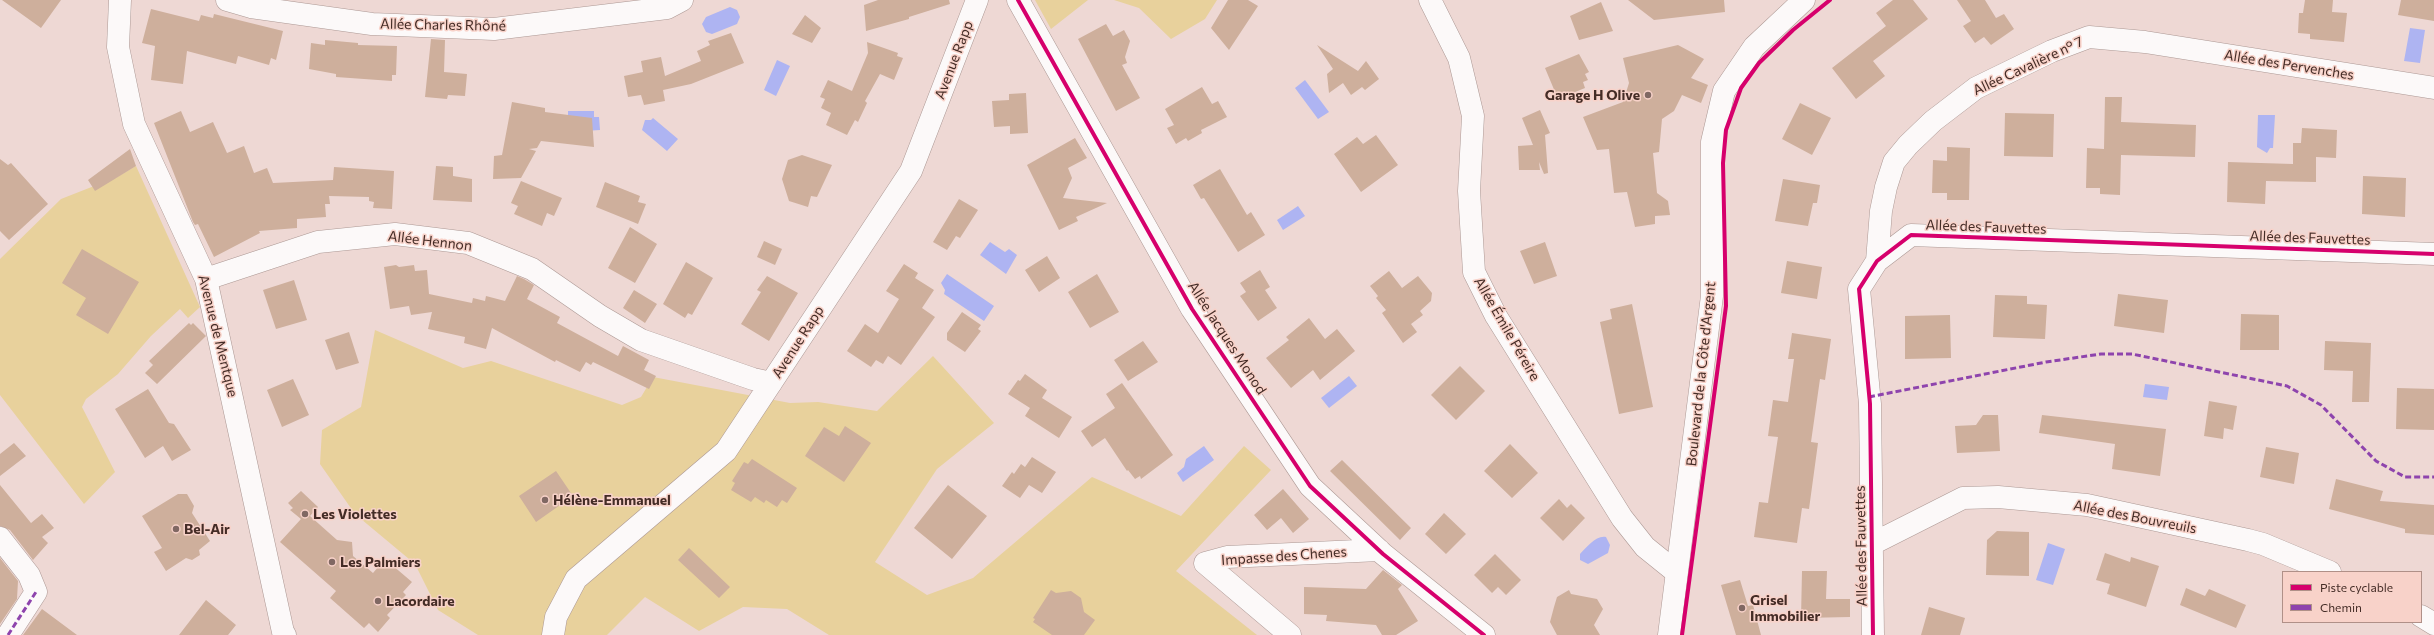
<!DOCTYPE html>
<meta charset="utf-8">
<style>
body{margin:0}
#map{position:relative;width:2434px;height:635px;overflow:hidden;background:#eed8d4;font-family:Commissioner,sans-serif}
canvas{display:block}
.legend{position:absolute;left:2282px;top:571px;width:140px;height:52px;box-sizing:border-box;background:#f8d2c9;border:1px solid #b09088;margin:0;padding:5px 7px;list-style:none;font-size:12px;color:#442c26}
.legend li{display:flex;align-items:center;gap:8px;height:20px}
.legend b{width:20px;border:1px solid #b09088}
</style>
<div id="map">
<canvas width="2434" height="635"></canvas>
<ul class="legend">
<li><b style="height:5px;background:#d6006c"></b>Piste cyclable</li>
<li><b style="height:5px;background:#8e44ad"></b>Chemin</li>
</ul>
</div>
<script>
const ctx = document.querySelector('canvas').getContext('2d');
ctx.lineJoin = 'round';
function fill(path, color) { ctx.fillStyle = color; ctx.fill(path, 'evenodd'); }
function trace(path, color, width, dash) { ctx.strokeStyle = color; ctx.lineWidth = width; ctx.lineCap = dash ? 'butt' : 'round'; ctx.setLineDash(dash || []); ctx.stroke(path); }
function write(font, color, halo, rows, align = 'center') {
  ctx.font = font + ' Commissioner,sans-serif'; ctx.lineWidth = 3; ctx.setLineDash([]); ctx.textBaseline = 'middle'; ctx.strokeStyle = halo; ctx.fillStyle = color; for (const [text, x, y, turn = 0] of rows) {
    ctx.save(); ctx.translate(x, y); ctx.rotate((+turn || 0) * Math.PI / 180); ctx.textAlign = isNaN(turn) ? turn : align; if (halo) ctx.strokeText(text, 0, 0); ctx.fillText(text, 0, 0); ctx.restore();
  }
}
const green = new Path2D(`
 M1035 0H1088L1051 29Z
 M1114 0H1217L1205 19 1171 39 1139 8Z
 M136 166 200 307 188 318 180 309 151 336 118 374 86 399 82 407 115 472 84 504 0 395V259L61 199 117 177Z
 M375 330 463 368 491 361 622 405 641 397 653 377 790 403 818 402 877 411 933 356 994 423 937 469 875 562 927 595 973 578 1092 477 1181 516 1244 446 1271 470 1176 571 1257 635H829L787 609 743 607 699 631 645 597 607 635H478L438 610 415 564 355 514 320 464 322 430 361 407Z`);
const water = new Path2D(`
 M730 7 737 10 740 17 737 24 712 34 706 32 702 24 706 17Z
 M2410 28 2425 30 2420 63 2404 61Z
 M777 60 790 66 776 96 764 90Z
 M1305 80 1329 112 1318 119 1295 88Z
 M568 111H594V117H599L600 130 568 132Z
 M2258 115H2275L2273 148H2270L2267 153 2257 147Z
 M653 118 678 139 667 151 642 130 645 120H651Z
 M1298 206 1305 216 1283 230 1277 220Z
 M990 242 1005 252 1009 249 1017 255 1006 274 980 255Z
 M947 274 994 306 984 321 944 294 945 290 941 283Z
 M1349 376 1357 386 1329 408 1321 398Z
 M2145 384 2169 387 2167 400 2143 397Z
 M1204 446 1214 460 1183 482 1177 473 1184 467 1186 459Z
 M1606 537 1610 545 1608 553 1588 564 1580 560V554C1587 547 1596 535 1606 537Z
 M2048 543 2065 549 2053 585 2036 580Z`);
const building = new Path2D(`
 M2 0H61L41 28Z
 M878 0H949L950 4 909 17V19L866 31 864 5Z
 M1228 0H1248L1258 6 1229 50 1211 28Z
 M1628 0H1724L1725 12 1654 20Z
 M1893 0H1913L1928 19 1873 61 1885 76 1856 99 1832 68 1886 26 1876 13Z
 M1957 0H1985L1996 18 2004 14 2014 29 1991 45 1984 37 1975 43 1963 26 1971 21Z
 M2305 0H2333L2332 12 2347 13 2344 42 2310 39V34L2298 33 2299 13H2303Z
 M2401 0H2434V21L2398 15Z
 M1601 2 1613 31 1579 40 1570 16Z
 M151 9 199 21 201 15 213 18 214 14 283 31 276 60 271 58 269 65 238 56 236 64 187 51 183 84 151 80 155 46 142 43Z
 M805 15 821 28 812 43 792 34Z
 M1106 24 1113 36 1124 30 1130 41 1125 57 1127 63 1122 65 1140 98 1116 111 1078 39Z
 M731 33 744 63 691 84 663 90 665 101 644 105 641 95 628 97 624 76 643 72 641 61 661 57 665 76 701 61 697 51 710 45 708 41Z
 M431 39 445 40 444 72 467 74 465 96 448 95 447 99 425 97Z
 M325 40 358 43V45L397 46 396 75H392V81L336 77V74L309 69 311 43 325 45Z
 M867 42 898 53 897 56 903 58 894 80 880 74 865 101 867 103 858 122 855 120 847 135 826 125 831 113 821 108 825 99 820 97 828 80 852 91 868 53Z
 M1317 45 1358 71 1366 61 1379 79 1365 90 1362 87 1351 95 1343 83 1329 93 1327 74 1333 69Z
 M1678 45 1704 59 1691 78 1708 85 1701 103 1682 95 1674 111 1662 119 1659 152 1653 153 1657 193 1668 201 1670 215 1655 216V224L1635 227 1627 192 1614 193 1609 149 1597 150 1583 117 1623 102 1629 83 1623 58Z
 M1579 54 1589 72 1585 74 1588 80 1583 82 1585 88 1558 99 1545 68Z
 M1202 87 1212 104 1218 101 1227 117 1201 130 1202 133 1188 141 1186 138 1176 144 1167 128 1174 125 1165 109Z
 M1026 93 1028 133 1010 134V126L994 127 992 101 1009 100V94Z
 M2105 97H2122L2121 122 2196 125 2195 157 2121 155 2120 195 2100 194V188H2086L2087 148 2104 149Z
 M512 102 545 108V112L592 118 594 147 541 141 537 148 529 149 536 151 521 178 493 179 494 156 502 155Z
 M1800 103 1831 118 1812 155 1782 139Z
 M1540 110 1550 133 1545 135 1548 173 1544 174 1539 162 1540 170H1519L1518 146 1533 145 1522 118Z
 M181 111 190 132 213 122 227 153 244 146 254 173 267 168 273 183 333 180 334 167 394 171 392 209 373 208 374 202 369 201V197L329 196 330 204H325L326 217 297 219V228L259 231 260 233 214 257 198 224 195 225 193 222 154 123Z
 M2005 113 2054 114 2053 157 2004 156Z
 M2302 128 2337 130 2336 158 2316 157V182L2266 181 2265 204 2227 202 2228 162 2293 164V143H2301Z
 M1376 135 1398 165 1361 192 1334 154 1357 137 1363 144Z
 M1075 138 1087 158 1068 168 1072 178 1063 198 1107 203 1076 217 1078 221 1059 230 1027 165Z
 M1947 147 1970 148 1969 200H1947V193H1932L1933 160 1947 161Z
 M130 149 136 166 95 191 88 180Z
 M802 155 832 165 817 197 811 196 808 207 789 201 782 179 788 160Z
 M0 159 8 165 11 163 48 204 9 240 0 231Z
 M436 166 453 167V176L472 179V202L433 200Z
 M1220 169 1247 215 1251 212 1265 235 1238 252 1204 198 1201 199 1193 185Z
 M2363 176 2406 178 2405 217 2362 214Z
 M1783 179 1820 185 1817 203H1813L1808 226 1775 221Z
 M521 181 562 198 554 216 547 213 542 226 514 214 518 206 511 203Z
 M605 182 640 196 638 202 646 204 638 224 596 207Z
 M959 199 978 210 960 238 956 236 947 250 933 242Z
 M630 227 657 244 635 283 608 268Z
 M764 241 782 249 775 265 757 257Z
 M1545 242 1557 276 1534 284 1520 251Z
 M82 249 139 282 108 334 76 315 86 298 62 283Z
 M1047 256 1060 278 1039 292 1025 270Z
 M1787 261 1822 267 1817 299 1781 293Z
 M686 262 713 278 692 315 688 313 685 318 663 304Z
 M904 264 918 273 915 278 934 290 922 308 935 317 901 365 888 356 883 364 876 360 871 367 847 351 865 324 878 333 899 299 886 291Z
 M396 265 399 267 414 265 415 271 427 270 429 294 472 303 473 298 485 301 486 296 505 301 517 276 524 279 534 285 527 299 560 317 557 323 618 356 623 346 649 360 644 370 656 376 649 389 593 362 591 365 586 362 580 372 556 360 555 362 492 328 486 349 464 343 465 337 428 329 432 312 411 315 409 306 390 309 384 267Z
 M1260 270 1270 287 1265 290 1277 308 1258 321 1240 296 1246 292 1240 283Z
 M1389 271 1402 288 1418 276 1432 293 1431 301 1420 311 1423 315 1411 324 1417 332 1403 343 1382 313 1386 310 1376 298 1378 296 1370 286Z
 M1097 274 1119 312 1090 328 1068 292Z
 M767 276 798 293 769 341 741 324 761 292 757 290Z
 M294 280 307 320 276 329 263 290Z
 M634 290 657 304 645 323 623 308Z
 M2118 294 2168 300 2164 333 2114 326Z
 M1995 295 2027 296V304L2047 305 2045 339 1993 337Z
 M1632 304 1653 407 1619 414 1600 322 1612 319 1610 309Z
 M962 312 981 325 978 329 981 331 965 352 947 340V333Z
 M2241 314 2279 315V350H2240Z
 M1950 315 1951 358 1905 359V316Z
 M1309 318 1325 339 1337 329 1355 351 1320 380 1313 370 1291 388 1266 358 1289 340 1286 337Z
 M189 323 191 325 193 323 206 336 157 384 145 373 153 365 149 361Z
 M349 332 359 363 336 370 325 340Z
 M1792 333 1831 339 1825 380 1820 379 1811 442 1818 443 1809 509 1802 508 1797 543 1754 537 1759 502 1768 503 1778 437 1768 436 1773 400 1788 402 1794 359H1788Z
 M1143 341 1158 362 1128 381 1114 360Z
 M2325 341 2371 343 2369 402H2352L2353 371 2324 370Z
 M1460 366 1485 391 1456 420 1431 395Z
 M1025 374 1047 390 1042 398 1072 417 1059 438 1025 416 1030 408 1008 394 1018 380 1020 381Z
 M293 379 309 415 282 427 267 390Z
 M1122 383 1173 455 1141 479 1140 476 1135 479 1128 470 1127 471 1105 438 1092 447 1081 431 1115 408 1106 394Z
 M2397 388 2434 389V430L2396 429Z
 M148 389 169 423 174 424 191 450 172 461 163 446 145 458 115 409Z
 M2209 401 2237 406 2233 430 2224 428 2223 439 2204 436Z
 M1983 415H1998L2000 451 1957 453 1955 426 1976 425Z
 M2042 415 2166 429 2160 476 2112 469 2115 444 2039 433Z
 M845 426 871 443 844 482 805 456 824 427 839 436Z
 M14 443 26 456 0 476V454Z
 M1510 444 1538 473 1512 498 1484 471Z
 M2266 447 2299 453 2294 484 2260 477Z
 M1032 457 1056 472 1042 493 1029 485 1020 498 1002 486 1012 472 1014 474 1021 464 1025 467Z
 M752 459 797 488 787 503 782 500 777 507 766 500 764 503 755 497 751 502 731 490 735 483 732 481 744 462 748 464Z
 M1342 460 1411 528 1400 540 1330 471Z
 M556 471 573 496 536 522 519 496Z
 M2336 479 2383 491 2380 501 2434 505V535L2405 533V529L2329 509Z
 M0 485 31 523 42 514 54 528 42 537 48 543 33 560 10 530 0 526Z
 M948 485 987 516 952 559 914 528Z
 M1283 489 1309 519 1293 533 1281 518 1267 530 1254 515Z
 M301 491 318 507 310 516 337 540 352 542 353 556 373 573 385 559 412 582 403 592 406 595 387 615 390 618 378 632 369 623 364 628 330 598 336 591 280 542 301 519 290 510 293 508 288 503Z
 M178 494H187L194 506 192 513 210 541 199 550 200 555 192 560 186 558 166 571 154 552 162 548 142 516Z
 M1559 499 1567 508 1571 504 1585 518 1563 541 1540 518Z
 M1444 513 1466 534 1446 554 1425 534Z
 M1997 531 2029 532V576L1986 575 1987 540Z
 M689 548 730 587 719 598 678 560Z
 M2105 553 2130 562 2131 557 2159 566 2146 607 2107 594 2110 584 2096 580Z
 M1495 554 1521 580 1506 595 1498 587 1492 593 1474 575Z
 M0 558 18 581 17 599 0 624Z
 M1383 570 1402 585 1398 589 1418 621 1396 635H1382L1376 625 1326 621 1327 615 1304 614V587L1366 589Z
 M1802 571H1827L1826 599H1850V617L1801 618Z
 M1740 580 1748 606 1753 605 1761 635H1736L1721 585Z
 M2186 588 2205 596 2209 589 2246 605 2236 628 2180 605Z
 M1051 590 1056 593 1071 591 1081 598 1084 612 1095 620 1084 635H1052L1033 622 1035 619 1033 618Z
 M1569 590 1571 594 1597 599 1603 609 1594 625 1600 635H1557L1550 622 1554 607 1557 597Z
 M206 600 236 625 228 635H179Z
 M1929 607 1965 618 1960 635H1921Z
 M42 609 77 635H23Z`);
const minor = new Path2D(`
 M120 0 118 47 134 124 206 279 283 632 285 635
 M227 0 251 7 372 24 494 29 667 8 682 0
 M1018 0 1192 309 1310 486 1383 554 1484 635
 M1430 0 1459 58 1473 116 1469 191 1474 272 1496 316 1622 518 1645 547 1676 572
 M1877 261 1881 211 1886 187 1894 162 1908 145 1933 121 1976 88 2052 51 2089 37 2145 42 2434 88
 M206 279 318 242 395 234 468 243 532 269 600 316 641 340 753 379 771 383
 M0 538 29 575 36 592 8 635
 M1872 544 1963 498 1998 497 2087 505 2248 540 2263 544 2330 572
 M2421 616 2434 624
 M553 635 556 617 576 579 726 451 771 383 911 171 977 0
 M1290 635 1205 563 1227 557 1379 550
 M1873 635 1870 404 1859 289 1877 261 1911 235 2434 254`);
const major = new Path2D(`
 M1669 635 1712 296V142L1724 91 1754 47 1804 0`);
const quiet = new Path2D(`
 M1869 397 2046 362 2101 354H2132L2287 386 2321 405 2376 461 2405 477H2434
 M8 635 36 592`);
const cycleway = new Path2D(`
 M1018 0 1192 309 1310 486 1383 554 1484 635
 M1682 635 1726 306 1723 163 1726 130 1741 88 1759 63 1793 30 1830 0
 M1873 635 1870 404 1859 289 1877 261 1911 235 2434 254`);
const markers = [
 [1648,95,4,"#806863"],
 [545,500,4,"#806863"],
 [305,514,4,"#806863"],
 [176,529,4,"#806863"],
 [332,562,4,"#806863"],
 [378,601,4,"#806863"],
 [1742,608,4,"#806863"]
];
const streetNames = [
 ["Allée Charles Rhôné",443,25,1],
 ["Avenue Rapp",954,60,-69],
 ["Allée des Pervenches",2289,65,9],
 ["Allée Cavalière n° 7",2028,66,-25],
 ["Allée des Fauvettes",1986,227,2],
 ["Allée des Fauvettes",2310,238,2],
 ["Allée Hennon",430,241,7],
 ["Allée Émile Péreire",1507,329,60],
 ["Avenue de Mentque",218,336,76],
 ["Allée Jacques Monod",1227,338,57],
 ["Avenue Rapp",798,342,-57],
 ["Boulevard de la Côte d'Argent",1701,374,-84],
 ["Allée des Bouvreuils",2135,517,11],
 ["Allée des Fauvettes",1861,546,-91],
 ["Impasse des Chenes",1284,556,-4]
];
const poiNames = [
 ["Garage H Olive",1640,95,"right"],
 ["Hélène-Emmanuel",553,500],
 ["Les Violettes",313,514],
 ["Bel-Air",184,529],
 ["Les Palmiers",340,562],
 ["Grisel",1750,600],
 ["Immobilier",1750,616],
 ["Lacordaire",386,601]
];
fill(green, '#e8d19c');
fill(water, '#aeb4f2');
fill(building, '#ceaf9c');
trace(minor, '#ac9894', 23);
trace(major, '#ac9894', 23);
trace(minor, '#fcf9f9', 22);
trace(major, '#fcf9f9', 22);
trace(quiet, '#8e44ad', 3, [6, 3]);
trace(cycleway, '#d6006c', 4);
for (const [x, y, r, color] of markers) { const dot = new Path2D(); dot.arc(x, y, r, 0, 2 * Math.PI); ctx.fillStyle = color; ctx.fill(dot); trace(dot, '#f8d2c9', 1.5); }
write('14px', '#442c26', '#f8d2c9', streetNames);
write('bold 14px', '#442c26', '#f8d2c9', poiNames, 'left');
</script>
